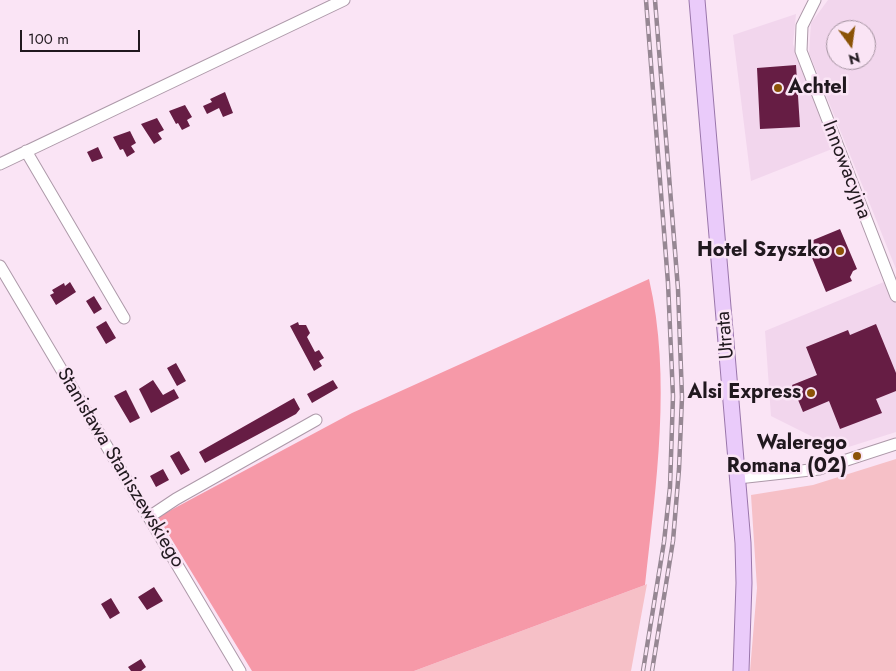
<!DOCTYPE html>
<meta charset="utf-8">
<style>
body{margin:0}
#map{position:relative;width:896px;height:671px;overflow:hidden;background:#fae4f5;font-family:Jost,sans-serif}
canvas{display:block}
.north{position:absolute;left:826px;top:20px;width:50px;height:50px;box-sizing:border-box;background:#fae4f5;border:1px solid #a3929f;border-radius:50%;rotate:166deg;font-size:14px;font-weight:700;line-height:20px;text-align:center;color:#20181e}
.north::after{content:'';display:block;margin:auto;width:18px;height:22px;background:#8b5307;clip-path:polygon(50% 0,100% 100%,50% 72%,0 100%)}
.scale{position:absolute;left:20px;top:30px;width:120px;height:22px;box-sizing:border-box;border:2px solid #20181e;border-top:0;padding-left:6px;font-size:15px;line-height:18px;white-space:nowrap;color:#20181e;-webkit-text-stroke:4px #fae4f5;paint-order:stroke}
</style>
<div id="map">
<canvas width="896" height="671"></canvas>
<div class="north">N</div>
<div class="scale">100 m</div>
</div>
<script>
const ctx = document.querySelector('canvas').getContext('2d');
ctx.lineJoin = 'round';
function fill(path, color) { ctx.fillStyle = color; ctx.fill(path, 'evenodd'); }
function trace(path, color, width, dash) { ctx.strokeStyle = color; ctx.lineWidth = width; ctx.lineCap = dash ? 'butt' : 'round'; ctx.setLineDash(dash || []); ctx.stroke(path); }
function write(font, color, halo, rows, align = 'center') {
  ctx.font = font + ' Jost,sans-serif'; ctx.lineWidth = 5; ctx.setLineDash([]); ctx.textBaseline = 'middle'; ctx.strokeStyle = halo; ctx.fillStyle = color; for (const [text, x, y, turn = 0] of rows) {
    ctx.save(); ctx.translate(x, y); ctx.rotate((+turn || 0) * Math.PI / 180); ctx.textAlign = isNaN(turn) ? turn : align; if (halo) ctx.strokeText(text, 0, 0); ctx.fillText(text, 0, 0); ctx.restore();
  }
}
const built = new Path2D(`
 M828 0H896V269L809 53 811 23ZM836 30H866V60H836Z
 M796 14 793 44 832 149 751 181 733 35Z
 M896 277V432L839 450 771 416 765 331Z`);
const green = new Path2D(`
 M896 459V671H750L757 588 751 495 813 485Z
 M647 584 631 671H414L645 585Z`);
const forest = new Path2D(`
 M649 279C672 378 656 485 645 585L414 671H252L158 517 352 413Z`);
const building = new Path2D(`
 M796 65 800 127 760 129 757 68Z
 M225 92 233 113 223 117 219 108 207 114 203 106 212 102 210 99Z
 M185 105 192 117 187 120 190 126 182 130 178 123 176 124 169 111Z
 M157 118 164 130 158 133 162 139 154 144 141 124Z
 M130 131 136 143 131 146 135 152 127 157 123 149 120 150 113 137Z
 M98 147 103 158 92 162 87 152Z
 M840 229 857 269 853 271 850 277 852 281 826 292 806 243Z
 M70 282 76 292 56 305 50 295 54 293 52 290 64 283 65 286Z
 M94 296 102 309 94 314 86 301Z
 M106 321 116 338 106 344 96 327Z
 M298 322 299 325H306L310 333 307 337 315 352 319 350 324 358 319 361 322 366 314 371 290 326Z
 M876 324 896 373V391L876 399 882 413 840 429 829 401 803 412 792 385 817 375 806 347 848 330 850 335Z
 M176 363 186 381 177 386 167 368Z
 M153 380 163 395 174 389 179 398 151 413 139 389Z
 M333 380 338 388 312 403 307 394Z
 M126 390 140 418 130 423 114 396Z
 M294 398 300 409 296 414 205 463 199 452Z
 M179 451 190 470 181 475 170 456Z
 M163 469 169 480 156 487 150 476Z
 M154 587 163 601 147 610 138 597Z
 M111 598 120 613 110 619 101 604Z
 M141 659 146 667 141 671H131L128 667Z`);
const minor = new Path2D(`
 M815 0 802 26 801 51 896 296
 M26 151 124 318
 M0 164 344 0
 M0 266 240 671
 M738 478 819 469 896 444
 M149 517 176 499 316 420`);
const major = new Path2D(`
 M697 0 743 543 744 583 741 671`);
const rail = new Path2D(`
 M643 671 664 542 670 487 673 396 668 283 646 0
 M652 671 673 541 679 469 682 397 678 289 655 0`);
const markers = [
 [778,88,5,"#8b5307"],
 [840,251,5,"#8b5307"],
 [811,393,5,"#8b5307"],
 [857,456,5,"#8b5307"]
];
const poiNames = [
 ["Achtel",788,88,"left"],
 ["Hotel Szyszko",830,251],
 ["Alsi Express",801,393],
 ["Walerego",847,444],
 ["Romana (02)",847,467]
];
const streetNames = [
 ["Innowacyjna",846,170,69],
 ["Utrata",726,335,-95],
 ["Stanisława Staniszewskiego",120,468,59]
];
fill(built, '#f2d6ed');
fill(green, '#f6c0c7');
fill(forest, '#f699a8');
fill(building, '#661d44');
trace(minor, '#ad99a9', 13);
trace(major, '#9a76ab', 17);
trace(minor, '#fff', 11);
trace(major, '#eacbfa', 15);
trace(rail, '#968793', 4.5);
trace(rail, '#fae4f5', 2.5, [8]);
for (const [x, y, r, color] of markers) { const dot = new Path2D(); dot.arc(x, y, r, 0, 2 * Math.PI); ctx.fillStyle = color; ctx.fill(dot); trace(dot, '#fae4f5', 2); }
write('bold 20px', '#20181e', '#fae4f5', poiNames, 'right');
write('20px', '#20181e', '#fae4f5', streetNames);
</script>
